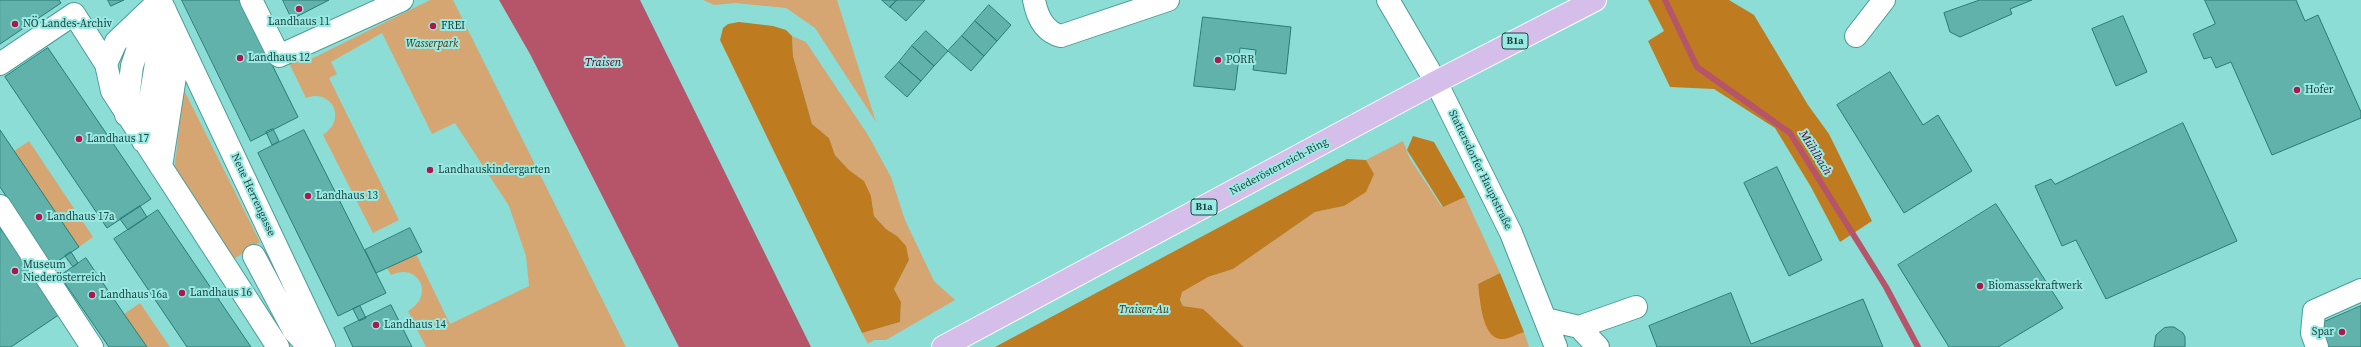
<!DOCTYPE html>
<meta charset="utf-8">
<style>
body{margin:0}
canvas{display:block;background:#8bddd6}
</style>
<canvas width="2361" height="347"></canvas>
<script>
const ctx = document.querySelector('canvas').getContext('2d');
ctx.lineJoin = 'round';
function fill(path, color) { ctx.fillStyle = color; ctx.fill(path, 'evenodd'); }
function trace(path, color, width, dash) { ctx.strokeStyle = color; ctx.lineWidth = width; ctx.lineCap = dash ? 'butt' : 'round'; ctx.setLineDash(dash || []); ctx.stroke(path); }
function write(font, color, halo, rows, align = 'center') {
  ctx.font = font + ' "Source Serif 4",serif'; ctx.lineWidth = 4; ctx.setLineDash([]); ctx.textBaseline = 'middle'; ctx.strokeStyle = halo; ctx.fillStyle = color; for (const [text, x, y, turn = 0] of rows) {
    ctx.save(); ctx.translate(x, y); ctx.rotate((+turn || 0) * Math.PI / 180); ctx.textAlign = isNaN(turn) ? turn : align; if (halo) ctx.strokeText(text, 0, 0); ctx.fillText(text, 0, 0); ctx.restore();
  }
}
const green = new Path2D(`
 M430 0H453L626 347H426L408 311C436 295 418 262 391 275L387 268 416 254 450 324 529 286 526 256 509 206 455 123 432 134 382 33 331 62 337 74 329 78 399 220 373 233 323 135C348 119 331 88 306 98L288 61 309 60Z
 M703 0H837L876 122 815 28 786 8 735 3 714 5Z
 M792 36 806 42 868 135 891 177 905 220 934 281 955 300 886 340H874L868 344 862 333 900 322 901 302 894 289 909 260 897 236 886 229 874 216 871 196 864 182 849 170 835 155 829 138 812 124 793 56Z
 M184 90 260 242 234 259 174 171Z
 M29 141 93 237 79 247 14 151Z
 M1403 141 1410 159 1442 207 1465 197 1500 273 1478 284 1502 339 1524 332 1529 347H1244L1203 310 1183 306 1180 300 1182 292 1187 287 1208 277 1233 269 1315 212 1344 206 1374 174 1366 160Z
 M140 303 170 347H147L124 314Z`);
const forest = new Path2D(`
 M1648 0H1729L1754 15 1808 105 1829 134 1872 221 1840 242 1811 187 1775 128 1714 89 1670 87 1648 41 1664 31Z
 M739 22 773 26 786 30 792 36 793 56 812 124 829 138 835 155 849 170 864 181 871 196 874 216 886 229 897 236 906 246 909 260 894 289 901 302 900 322 862 333 720 40 723 28 728 24Z
 M1413 136 1434 142 1465 197 1443 207 1407 150Z
 M1347 159 1366 160 1374 174 1366 192 1344 206 1315 212 1233 269 1208 277 1182 292 1180 300 1183 306 1203 309 1244 347H995Z
 M1500 273 1524 332C1517 334 1509 339 1503 339 1482 341 1480 299 1478 284Z`);
const water = new Path2D(`
 M499 0H640L811 347H679L530 54Z`);
const stream = new Path2D(`
 M1665 0 1697 67 1790 133 1886 287 1918 347`);
const building = new Path2D(`
 M0 0H59L61 3 0 44Z
 M108 0H124L111 6Z
 M182 0H240L298 117 251 141Z
 M283 0H329L292 19Z
 M882 0H897L890 7Z
 M897 0H925L906 21 890 7Z
 M1980 0H2032L2010 9 2012 14 1960 37 1950 32 1944 13Z
 M2205 0H2296L2305 21 2318 15 2361 112V118L2272 155 2231 62 2216 68 2211 57 2204 59 2193 34 2215 24Z
 M989 5 1011 25 997 41 975 21Z
 M2123 16 2147 72 2116 86 2092 29Z
 M1203 17 1291 27 1286 74 1253 70 1256 50 1240 48 1235 90 1194 86Z
 M975 21 997 41 984 56 962 36Z
 M926 31 948 51 934 66 912 46Z
 M962 36 984 56 971 71 948 51Z
 M912 46 934 66 921 81 899 62Z
 M48 48 151 199 107 228 5 77Z
 M899 62 921 81 907 97 885 77Z
 M1890 72 1923 125 1938 115 1972 171 1904 213 1837 105Z
 M2183 123 2237 241 2106 299 2076 240 2062 246 2035 186 2051 179 2055 184Z
 M273 129 279 141 272 145 266 132Z
 M0 130 79 247 52 265 0 187Z
 M304 130 386 293 338 316 258 153Z
 M1777 167 1822 260 1789 276 1744 183Z
 M1996 204 2063 308 1998 347H1949L1898 265Z
 M140 206 147 217 128 230 120 219Z
 M158 210 251 347H187L114 239Z
 M0 228 60 314 11 347H0Z
 M410 228 422 252 376 273 365 250Z
 M71 252 78 263 73 267 65 256Z
 M86 258 124 314 147 347H109L60 276Z
 M1731 293 1751 344 1863 299 1883 347H1657L1649 326Z
 M391 305 412 347H353L344 328Z
 M360 306 366 318 359 321 353 309Z
 M2361 306V347H2325L2323 342 2324 322Z
 M2169 327H2174L2183 333 2185 337V347H2154L2156 335 2164 328Z`);
const minor = new Path2D(`
 M160 0 116 42 106 64 112 91 278 347
 M160 0 324 347
 M251 0 279 56 402 0
 M1034 0C1037 16 1044 32 1061 36L1168 0
 M1388 0 1436 82 1511 233 1556 347
 M1856 36 1884 0
 M0 64 74 14 106 64
 M126 115 132 66 139 45 163 13
 M143 141 165 10
 M161 167 180 44
 M0 206 92 347
 M254 256 294 331 309 347
 M1545 319 1579 327 1636 307
 M1579 327 1598 347
 M2317 347 2312 333 2314 311 2361 290`);
const major = new Path2D(`
 M943 347 1436 82 1595 0`);
const markers = [
 [299,9,4,"#ab184b"],
 [15,24,4,"#ab184b"],
 [433,26,4,"#ab184b"],
 [240,58,4,"#ab184b"],
 [1218,60,4,"#ab184b"],
 [2297,90,4,"#ab184b"],
 [79,139,4,"#ab184b"],
 [430,170,4,"#ab184b"],
 [308,196,4,"#ab184b"],
 [39,217,4,"#ab184b"],
 [15,271,4,"#ab184b"],
 [1980,286,4,"#ab184b"],
 [182,293,4,"#ab184b"],
 [92,295,4,"#ab184b"],
 [376,325,4,"#ab184b"],
 [2342,332,4,"#ab184b"]
];
const shields = [
 [1515,41,26],
 [1204,207,26]
];
const shieldNames = [
 ["B1a",1515,41],
 ["B1a",1204,207]
];
const poiNames = [
 ["Landhaus 11",299,22,"center"],
 ["NÖ Landes-Archiv",23,24],
 ["FREI",441,26],
 ["Landhaus 12",248,58],
 ["PORR",1226,60],
 ["Hofer",2305,90],
 ["Landhaus 17",87,139],
 ["Landhauskindergarten",438,170],
 ["Landhaus 13",316,196],
 ["Landhaus 17a",47,217],
 ["Museum",23,265],
 ["Niederösterreich",23,278],
 ["Biomassekraftwerk",1988,286],
 ["Landhaus 16",190,293],
 ["Landhaus 16a",100,295],
 ["Landhaus 14",384,325],
 ["Spar",2334,332,"right"]
];
const parkNames = [
 ["Wasserpark",432,44],
 ["Traisen-Au",1144,310]
];
const streetNames = [
 ["Niederösterreich-Ring",1279,167,-28],
 ["Stattersdorfer Hauptstraße",1480,170,64],
 ["Neue Herrengasse",253,195,65]
];
const waterNames = [
 ["Traisen",603,63],
 ["Mühlbach",1815,153,58]
];
fill(green, '#d6a672');
fill(forest, '#bf7b20');
fill(water, '#b6546a');
trace(stream, '#b6546a', 6);
fill(building, '#61b2ab');
trace(building, '#267d77', 1);
trace(minor, '#4b9d96', 24);
trace(major, '#fff', 24);
trace(minor, '#fff', 22);
trace(major, '#d6beeb', 22);
for (const [x, y, r, color] of markers) { const dot = new Path2D(); dot.arc(x, y, r, 0, 2 * Math.PI); ctx.fillStyle = color; ctx.fill(dot); trace(dot, '#98eae3', 1.5); }
for (const [x, y, w] of shields) { const box = new Path2D(); box.roundRect(x - w / 2, y - 8, w, 16, 3); ctx.fillStyle = '#98eae3'; ctx.fill(box); trace(box, '#214340', 1); }
write('bold 10px', '#214340', null, shieldNames);
write('11px', '#214340', '#98eae3', poiNames, 'left');
write('italic 11px', '#4e310e', '#98eae3', parkNames);
write('11px', '#214340', '#98eae3', streetNames);
write('italic 12px', '#650328', '#98eae3', waterNames);
</script>
